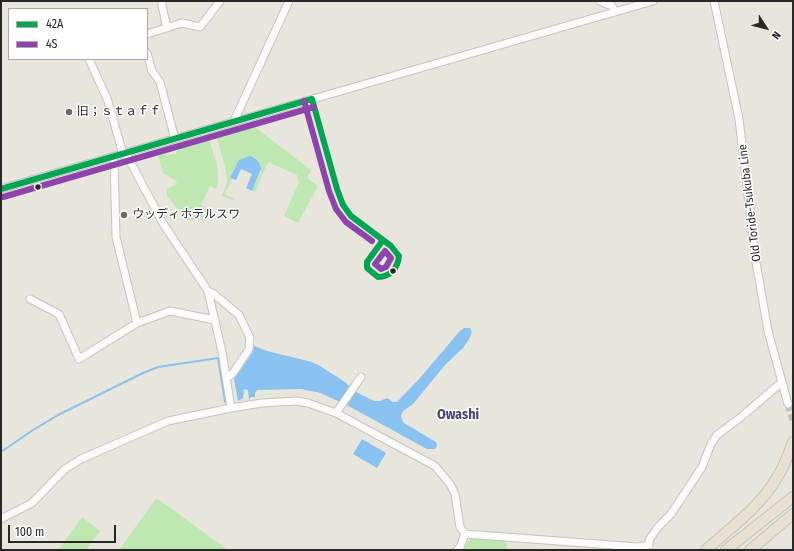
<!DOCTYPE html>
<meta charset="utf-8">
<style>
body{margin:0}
#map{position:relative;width:794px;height:551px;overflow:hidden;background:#e8e5dc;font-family:"Fira Sans Condensed",sans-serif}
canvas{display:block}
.frame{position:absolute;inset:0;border:2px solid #282828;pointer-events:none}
.legend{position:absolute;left:8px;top:8px;width:140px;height:52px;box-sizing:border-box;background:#fff;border:1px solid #a9a9a9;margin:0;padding:5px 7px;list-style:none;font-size:12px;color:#282828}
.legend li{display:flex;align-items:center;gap:8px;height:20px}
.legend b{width:20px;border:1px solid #a9a9a9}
.north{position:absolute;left:746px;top:8px;width:40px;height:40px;-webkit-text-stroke:3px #fff;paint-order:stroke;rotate:126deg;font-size:11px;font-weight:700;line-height:16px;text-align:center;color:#282828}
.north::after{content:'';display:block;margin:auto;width:14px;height:18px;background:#282828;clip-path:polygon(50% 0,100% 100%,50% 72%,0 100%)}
.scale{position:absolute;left:8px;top:525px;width:108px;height:18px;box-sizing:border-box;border:2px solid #282828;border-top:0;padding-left:5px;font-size:12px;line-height:14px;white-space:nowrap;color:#282828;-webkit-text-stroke:3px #fff;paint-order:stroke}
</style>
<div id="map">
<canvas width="794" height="551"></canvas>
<div class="frame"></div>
<ul class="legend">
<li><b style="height:5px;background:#00a651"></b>42A</li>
<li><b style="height:5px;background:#8e44ad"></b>4S</li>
</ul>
<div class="north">N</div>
<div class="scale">100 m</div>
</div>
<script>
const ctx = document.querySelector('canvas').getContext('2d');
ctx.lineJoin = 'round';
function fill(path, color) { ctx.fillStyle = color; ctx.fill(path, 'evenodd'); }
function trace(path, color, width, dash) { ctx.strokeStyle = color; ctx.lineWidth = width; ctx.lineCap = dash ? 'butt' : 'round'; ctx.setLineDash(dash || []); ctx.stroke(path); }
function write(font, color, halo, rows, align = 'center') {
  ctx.font = font + ' "Fira Sans Condensed","Noto Sans JP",sans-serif'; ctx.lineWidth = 3; ctx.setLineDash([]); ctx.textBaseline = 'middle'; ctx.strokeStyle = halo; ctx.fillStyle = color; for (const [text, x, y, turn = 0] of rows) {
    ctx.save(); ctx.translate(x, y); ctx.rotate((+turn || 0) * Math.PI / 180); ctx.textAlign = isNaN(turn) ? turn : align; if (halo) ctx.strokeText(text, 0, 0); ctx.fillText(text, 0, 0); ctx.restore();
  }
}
const green = new Path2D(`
 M251 124 311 170 307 178 318 186 298 223 284 216 299 182 297 175 268 162 255 192 252 191 261 172 257 159 253 156 230 178 232 179 225 194 234 199 233 200 222 196 227 182 226 171 216 134Z
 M208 136C212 152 223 172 216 189L210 186 201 205 207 208 208 211 202 214 205 222 199 217 193 221 182 219 175 206 167 196V189L176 184 177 181 163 173 158 155 176 154 178 145Z
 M158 499 228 550H119L155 500Z
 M82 517 100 531 86 550H58Z
 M472 537 506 540 507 550H461Z`);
const water = new Path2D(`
 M249 156C256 157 260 162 261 169L252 191 246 188 252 174 241 169 236 180 230 178 239 160Z
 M464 328H470L472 332 469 339 463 348 445 365 413 404 403 411 401 415 402 420 404 423 436 442 437 446 435 449H427L345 404 320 393 311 390 300 389 257 390 255 393V397H251L249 400 248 390 244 389 243 398 238 401 234 379 253 352 254 346 267 351 312 362 320 366 345 382 354 391 374 401H380L387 398 393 402H397L420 378 459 332Z
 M362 439 386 453 377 468 353 454Z`);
const stream = new Path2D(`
 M305 389 316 391
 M1 452 33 430 58 415 143 373 158 367 218 358 225 402`);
const minorTunnel = new Path2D(`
 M788 404 793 420`);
const minor = new Path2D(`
 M162 1V6L167 28
 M600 1 612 6 615 12
 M714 1 739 119 756 262 768 331 788 404
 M147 34 182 23 200 27 220 1
 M147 53 152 71 160 82 175 139
 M89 59 108 101 123 154
 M234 121 289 1
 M126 154 164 225 208 291 222 352 231 408
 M114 157 116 237 137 323
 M1 189 653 1
 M208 291 214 294 239 315 250 338 249 349 233 373 227 378
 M30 299 59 314 79 359 137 323 170 311 215 320
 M336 413 361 377
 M1 519 32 503 65 469 81 459 168 421 231 408 262 403 297 401 308 403 336 413 435 466 450 484 455 494 460 527 465 534 638 547 649 545
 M649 545V540L658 527 671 514 702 467 711 444 717 435 741 417 782 382
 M457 550 460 547 465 534`);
const highway = new Path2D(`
 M706 550C730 528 759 508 776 479 784 468 788 455 793 442
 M726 550 793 497
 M750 550 793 514`);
const bus1 = new Path2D(`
 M312 99 337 189 343 205 351 216 391 246 399 256C398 268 390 277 378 277L367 268V262L383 240
 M1 189 312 99`);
const bus2 = new Path2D(`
 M304 101 329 191 336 209 346 222 372 241
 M3 197 314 107
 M385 251 391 258 386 267 381 269 375 264Z`);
const markers = [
 [69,112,4,"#6b6a67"],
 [38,187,3.5,"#282828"],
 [124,215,4,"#6b6a67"],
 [393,271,3.5,"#282828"]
];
const poiNames = [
 ["旧；ｓｔａｆｆ",77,112],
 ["ウッディホテルスワ",132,215]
];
const streetNames = [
 ["Old Toride-Tsukuba Line",750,203,-97]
];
const quarterNames = [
 ["Owashi",458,415]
];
fill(green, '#bee7b2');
fill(water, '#89c1f0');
trace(stream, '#89c1f0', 2);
trace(minorTunnel, '#c2bfb8', 7, [7, 3.5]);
trace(minor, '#c4c3c3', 9);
trace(highway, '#c4c2bf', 12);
trace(minor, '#fcfbfa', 7);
trace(highway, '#e8e1d2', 10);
trace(bus1, '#00a651', 6);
trace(bus2, '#8e44ad', 6);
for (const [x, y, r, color] of markers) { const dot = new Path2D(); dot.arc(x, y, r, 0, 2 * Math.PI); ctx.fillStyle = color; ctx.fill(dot); trace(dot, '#fff', 1.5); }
write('12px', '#282828', '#fff', poiNames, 'left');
write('12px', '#282828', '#fff', streetNames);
write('bold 14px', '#46457c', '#fff', quarterNames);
</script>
